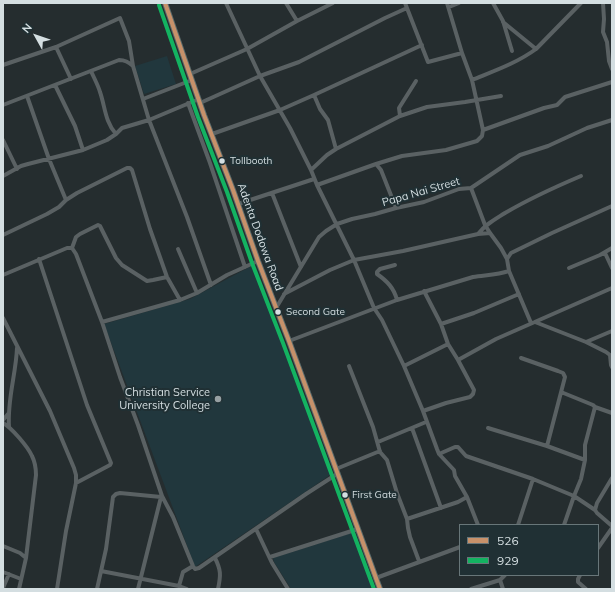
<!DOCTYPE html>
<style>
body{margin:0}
#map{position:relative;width:615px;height:592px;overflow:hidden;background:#252d2f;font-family:Mulish,sans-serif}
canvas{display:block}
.frame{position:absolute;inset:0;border:4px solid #d4dee1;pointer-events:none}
.legend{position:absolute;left:459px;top:524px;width:140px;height:52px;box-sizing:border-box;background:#203034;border:1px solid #687679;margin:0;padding:5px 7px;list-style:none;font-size:12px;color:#d4dee1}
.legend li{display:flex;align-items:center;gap:8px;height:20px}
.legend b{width:20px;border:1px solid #687679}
.north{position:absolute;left:16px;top:16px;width:40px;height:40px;-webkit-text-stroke:3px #203034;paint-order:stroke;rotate:310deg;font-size:11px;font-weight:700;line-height:16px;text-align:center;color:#d4dee1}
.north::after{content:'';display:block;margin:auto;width:14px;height:18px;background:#d4dee1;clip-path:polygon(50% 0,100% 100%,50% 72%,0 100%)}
</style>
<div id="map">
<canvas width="615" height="592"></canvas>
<div class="frame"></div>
<ul class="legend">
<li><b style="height:5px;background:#c7916a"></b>526</li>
<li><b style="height:5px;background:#13b361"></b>929</li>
</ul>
<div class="north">N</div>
</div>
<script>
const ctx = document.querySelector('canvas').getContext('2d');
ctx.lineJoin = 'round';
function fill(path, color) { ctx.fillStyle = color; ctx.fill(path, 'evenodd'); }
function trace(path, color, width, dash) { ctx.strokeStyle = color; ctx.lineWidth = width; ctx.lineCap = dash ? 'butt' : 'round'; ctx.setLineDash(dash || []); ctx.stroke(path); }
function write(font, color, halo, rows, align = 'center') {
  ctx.font = font + ' Mulish,sans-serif'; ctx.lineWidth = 4; ctx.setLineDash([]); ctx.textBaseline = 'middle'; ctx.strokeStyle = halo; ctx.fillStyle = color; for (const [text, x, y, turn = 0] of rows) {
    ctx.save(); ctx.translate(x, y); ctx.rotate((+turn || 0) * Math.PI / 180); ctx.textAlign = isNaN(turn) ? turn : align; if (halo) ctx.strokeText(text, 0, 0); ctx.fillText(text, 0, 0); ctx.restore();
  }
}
const built = new Path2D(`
 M167 56 176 84 144 94 135 66Z
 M255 264 333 473 195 567 104 324 190 299Z
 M354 532 376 589H291L274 562 273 558Z`);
const minor = new Path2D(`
 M226 3 260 76 290 128 311 170 317 185 354 260 374 308 382 320 404 366 423 411 437 449 439 454 454 470 455 476 467 497 478 525
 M286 3 297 21
 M447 3 462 53
 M493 3 503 21 512 51
 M603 3 604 19 603 32 607 42 609 61 612 69
 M449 7 459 3
 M503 22 536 49
 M56 47 71 79
 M3 65 56 47 120 18 129 41 133 66 149 120 187 217 211 285
 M91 71C94 78 98 85 100 92 105 106 105 122 116 134
 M190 74 247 49 297 21 333 3
 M472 80C494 71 517 63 536 49L581 3
 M55 85 75 126 83 150
 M314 95 422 45
 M27 96 49 159 66 200
 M143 99 192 80
 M188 103 210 163 245 267
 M200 103 260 76 299 62 385 18 407 8
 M3 105 119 60C125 60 128 62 133 66
 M400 116 399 108 416 81
 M483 130 544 108 557 105 565 97 612 82
 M212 134 280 110 314 95 320 109 328 120 336 149
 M3 140 17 169
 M376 164 381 170 396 208
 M311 170 327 155 336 149 369 132 400 116 427 107 465 102 501 96
 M3 176 21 166 28 164 83 150 107 140 116 134 122 128 149 120 199 99
 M317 185 376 164 402 156 446 150 477 141 482 136 483 130 472 80 462 53 428 62 405 3
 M272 193 301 267
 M238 204 314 179
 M478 234C486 224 494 220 505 213 529 199 555 187 581 176
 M3 235 47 214 59 207 66 200 77 193 127 168H130L132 170 150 229 167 277 180 300
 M72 248 76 237 80 234 98 225 100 226 116 258 122 265 147 281 153 280 167 277
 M178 249 197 293
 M605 253 612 268
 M39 259 87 405 111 463 110 465 76 483
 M507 259 511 253 552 233 612 206
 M395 265 380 269 377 272V274C387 281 394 288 397 300
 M569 268 600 255 612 248
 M509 271 531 323
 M3 275 67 248H72L76 254 102 322 120 377 138 425 162 496 173 517 193 566 195 569 199 568 306 494 337 474
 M284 294 330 270 354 260 403 251 478 234 490 233
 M276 308 319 237 326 231 337 224 352 219 375 214 396 208 424 202 459 189 471 188 520 155 548 146 587 128 612 120
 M3 318 50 411 74 468 76 475V483L66 531 57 589
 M102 322 180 300 197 293 227 275 258 261
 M535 322 586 342 606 352 610 355 611 365 612 367
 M441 324 474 313 519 294
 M289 341 397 300 473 277C485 275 497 275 509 271L507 259 501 248 490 233 485 225 471 188
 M586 342 612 331
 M448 344 458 360
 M521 358 558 371 563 373 565 377 547 446
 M349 366 373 427 380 452 387 460 397 493 407 519 408 528 410 537 419 561
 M404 366 448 344 441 324 424 291
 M561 392 593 405 595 407 612 413
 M423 411 446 403 470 397 473 394 474 390 458 360 496 339 612 288
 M3 420 8 414
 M3 423C12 428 28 447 32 456 35 462 36 469 36 475L26 558 19 589
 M9 427C7 400 16 374 17 348
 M412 428 441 508
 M488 428 547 446 585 460
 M378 442 426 422
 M439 454 455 447H458L466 456 533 479 574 496 595 510
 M336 469 380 451
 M612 478 597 503 595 510 597 513 612 526
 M407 519 458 502 467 497
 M518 525 533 479
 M564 525 574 496 581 479 585 460V445L595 407
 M256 529 272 563 288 589
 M3 546 20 553 26 558
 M598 548 612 528
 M270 557 358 529
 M215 558C221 570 221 575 218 589
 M101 571 179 586 187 589
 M3 572 21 579
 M580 575 578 579V582L586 589
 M376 578 460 547
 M500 580 503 589
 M179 586 183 572 193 566
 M3 588 9 574
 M97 589 106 549 113 497 116 494 120 493 161 497 162 496
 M138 589 161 497
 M471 589 500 580 505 575`);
const primary = new Path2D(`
 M165 3 204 115 233 190 258 261 289 341 380 589`);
const bus1 = new Path2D(`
 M165 3 204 115 233 190 258 261 289 341 380 589`);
const bus2 = new Path2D(`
 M159 5 198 117 227 192 252 263 283 343 374 589`);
const markers = [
 [222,161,3.5,"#d4dee1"],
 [278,312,3.5,"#d4dee1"],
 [218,399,4,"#97a0a3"],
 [345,495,3.5,"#d4dee1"]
];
const busNames = [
 ["Tollbooth",230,161],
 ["Second Gate",286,312],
 ["First Gate",352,495]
];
const streetNames = [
 ["Papa Nai Street",421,192,-16],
 ["Adenta Dodowa Road",260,237,70]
];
const poiNames = [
 ["Christian Service",210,393],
 ["University College",210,406]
];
fill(built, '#21373d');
trace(minor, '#5a6163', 4);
trace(primary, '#5c6b6b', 6);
trace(bus1, '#c7916a', 4);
trace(bus2, '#13b361', 4);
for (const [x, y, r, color] of markers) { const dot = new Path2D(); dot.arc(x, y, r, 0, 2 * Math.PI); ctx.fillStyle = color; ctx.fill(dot); trace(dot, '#203034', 1.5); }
write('10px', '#d4dee1', '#203034', busNames, 'left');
write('11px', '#d4dee1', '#203034', streetNames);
write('11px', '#d4dee1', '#203034', poiNames, 'right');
</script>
